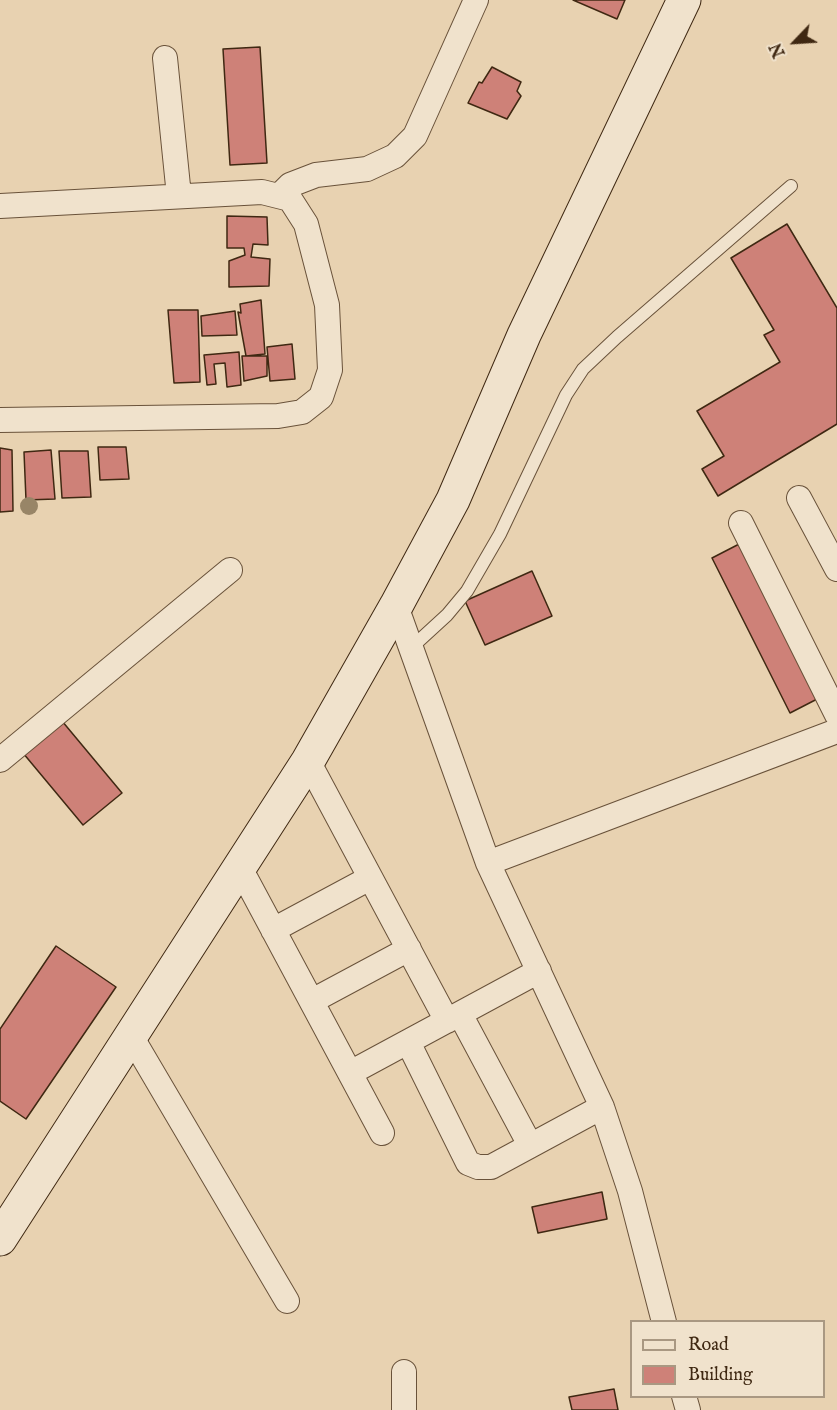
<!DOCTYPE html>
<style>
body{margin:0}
#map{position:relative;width:837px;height:1410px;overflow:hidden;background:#e8d2b1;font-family:"IM FELL English",serif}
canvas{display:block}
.legend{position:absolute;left:630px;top:1320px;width:195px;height:78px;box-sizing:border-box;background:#f0e2cc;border:2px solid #a99882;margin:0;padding:8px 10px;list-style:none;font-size:18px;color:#3f2812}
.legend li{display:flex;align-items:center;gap:12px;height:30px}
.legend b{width:30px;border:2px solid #a99882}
.north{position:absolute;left:765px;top:12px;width:60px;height:60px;-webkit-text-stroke:4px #f0e2cc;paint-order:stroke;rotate:245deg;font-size:16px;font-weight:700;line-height:24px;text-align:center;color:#3f2812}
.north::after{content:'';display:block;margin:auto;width:21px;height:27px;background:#3f2812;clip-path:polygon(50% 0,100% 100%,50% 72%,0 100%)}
</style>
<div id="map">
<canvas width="837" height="1410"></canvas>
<ul class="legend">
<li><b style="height:8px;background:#f0e2cc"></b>Road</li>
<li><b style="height:16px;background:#ce8178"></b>Building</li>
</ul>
<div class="north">N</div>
</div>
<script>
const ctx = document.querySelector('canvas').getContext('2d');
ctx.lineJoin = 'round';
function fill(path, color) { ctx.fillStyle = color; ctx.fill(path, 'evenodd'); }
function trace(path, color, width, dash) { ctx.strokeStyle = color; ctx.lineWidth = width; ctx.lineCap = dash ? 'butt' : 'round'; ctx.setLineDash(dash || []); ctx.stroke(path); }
const building = new Path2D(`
 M573 0H625L617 19Z
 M260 47 267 163 230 165 223 49Z
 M492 67 521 82 517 91 521 96 507 119 468 103 479 82 482 83Z
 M227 216 267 217 268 245 253 244 251 257 270 259 269 286 229 287V261L245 255 244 248H227Z
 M787 224 837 308V424L718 496 702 469 724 456 697 411 780 362 764 335 774 330 731 258Z
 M261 300 265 354 246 356 238 312 241 313 240 304Z
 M168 310H198L200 382 174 383Z
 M235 311 237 335 202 336 201 316Z
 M292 344 295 379 270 381 267 347Z
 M239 352 241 385 227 387 225 363 214 364 216 384 207 385 204 355Z
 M242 356H267V376L244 381Z
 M98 447H126L129 479 100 480Z
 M0 448 12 450 13 511 0 512Z
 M51 450 55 499 26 500 24 452Z
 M59 451H88L91 497 62 498Z
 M745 541 823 696 790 713 712 558Z
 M532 571 552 616 485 645 465 601Z
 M62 721 122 793 83 825 23 753Z
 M56 946 116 987 26 1119 0 1101V1029Z
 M602 1192 607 1219 538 1233 532 1207Z
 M614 1389 618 1410H572L569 1397Z`);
const lane = new Path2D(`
 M411 648 447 615 467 591 500 534 566 395 583 369 617 337 791 186`);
const street = new Path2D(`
 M165 58 179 196
 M279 196 290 185 316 175 367 169 395 156 415 136 476 0
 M0 206 262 192 290 199 306 224 327 305 330 370 321 397 302 412 278 416 0 420
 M799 498 837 569
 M741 523 837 715
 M396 606 488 863 602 1107 630 1191 664 1322
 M0 760 230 570
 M308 761 447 1021
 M488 863 837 731
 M239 866 382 1133
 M273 930 370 878
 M312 1001 409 949
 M460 1014 530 1145
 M131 1036 287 1301
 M408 1042 468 1163 478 1167H491L602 1107
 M350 1073 539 971
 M684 1396 688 1410
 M404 1410V1372`);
const secondary = new Path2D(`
 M0 1239 308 761 396 606 453 500 524 335 684 0`);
const trees = [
 [29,506]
];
fill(building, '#ce8178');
trace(building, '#3f2812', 1.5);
trace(lane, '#69523a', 14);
trace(street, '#69523a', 26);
trace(secondary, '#3f2812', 35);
trace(lane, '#f0e2cc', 12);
trace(street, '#f0e2cc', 24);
trace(secondary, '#f0e2cc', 33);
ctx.fillStyle = '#988567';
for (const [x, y] of trees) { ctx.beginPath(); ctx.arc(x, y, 9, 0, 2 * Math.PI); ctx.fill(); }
</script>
